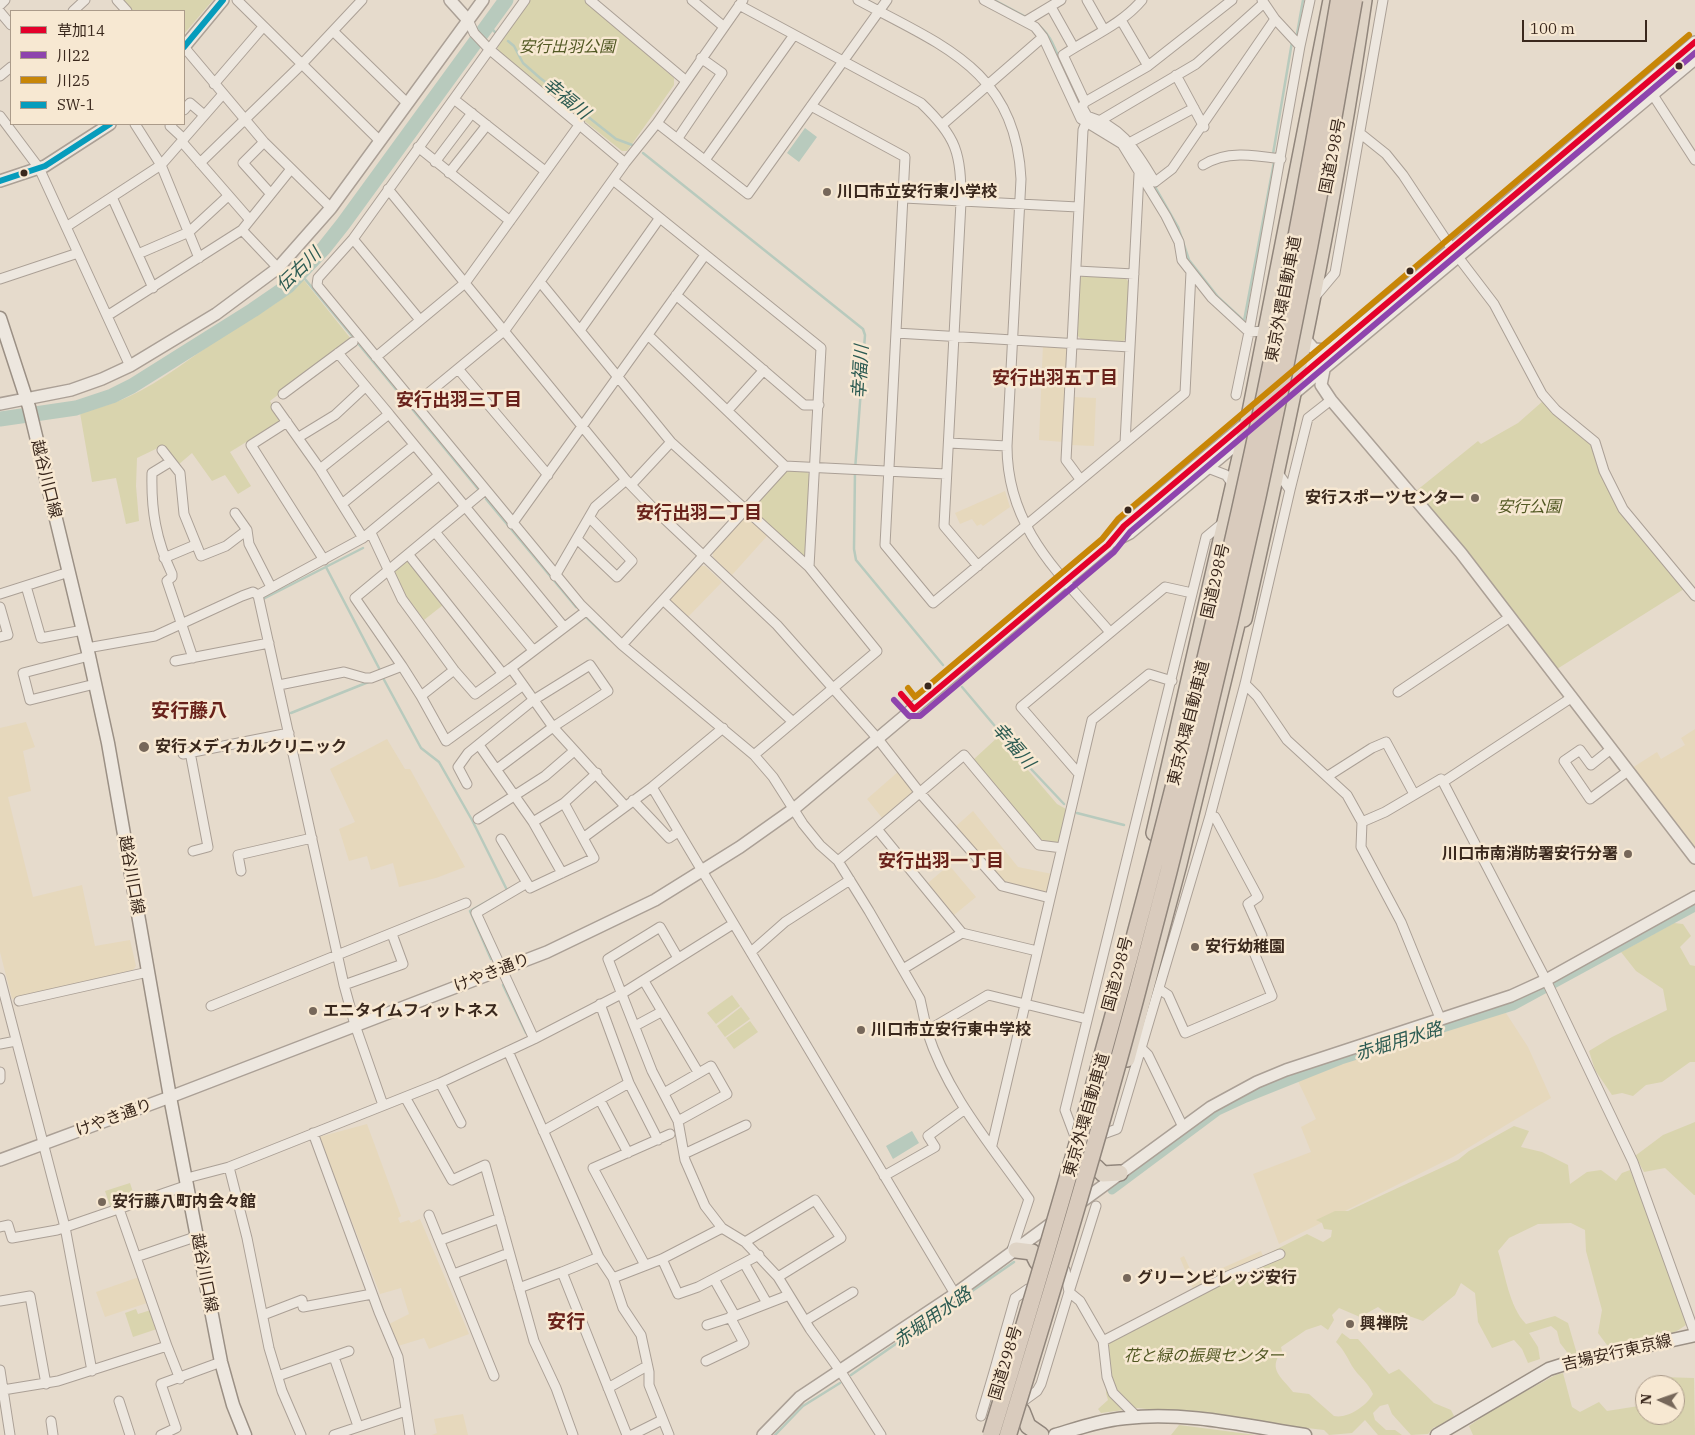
<!DOCTYPE html>
<meta charset="utf-8">
<style>
body{margin:0}
#map{position:relative;width:1695px;height:1435px;overflow:hidden;background:#e6dbcc;font-family:"IBM Plex Serif","Noto Sans JP",serif}
canvas{display:block}
.legend{position:absolute;left:10px;top:10px;width:175px;height:115px;box-sizing:border-box;background:#f7e8d2;border:1px solid #ab9b8a;margin:0;padding:6px 9px;list-style:none;font-size:15px;color:#3a281d}
.legend li{display:flex;align-items:center;gap:10px;height:25px}
.legend b{width:25px;border:1px solid #ab9b8a}
.north{position:absolute;left:1635px;top:1375px;width:50px;height:50px;box-sizing:border-box;background:#f7e8d2;border:1px solid #ab9b8a;border-radius:50%;rotate:273deg;font-size:14px;font-weight:700;line-height:20px;text-align:center;color:#3a281d}
.north::after{content:'';display:block;margin:auto;width:18px;height:22px;background:#76675a;clip-path:polygon(50% 0,100% 100%,50% 72%,0 100%)}
.scale{position:absolute;left:1522px;top:20px;width:125px;height:22px;box-sizing:border-box;border:2px solid #3a281d;border-top:0;padding-left:6px;font-size:15px;line-height:18px;white-space:nowrap;color:#3a281d;-webkit-text-stroke:4px #f7e8d2;paint-order:stroke}
</style>
<div id="map">
<canvas width="1695" height="1435"></canvas>
<ul class="legend">
<li><b style="height:6px;background:#e4002b"></b>草加14</li>
<li><b style="height:6px;background:#8e44ad"></b>川22</li>
<li><b style="height:6px;background:#c88607"></b>川25</li>
<li><b style="height:6px;background:#069cbc"></b>SW-1</li>
</ul>
<div class="north">N</div>
<div class="scale">100 m</div>
</div>
<script>
const ctx = document.querySelector('canvas').getContext('2d');
ctx.lineJoin = 'round';
function fill(path, color) { ctx.fillStyle = color; ctx.fill(path, 'evenodd'); }
function trace(path, color, width, dash) { ctx.strokeStyle = color; ctx.lineWidth = width; ctx.lineCap = dash ? 'butt' : 'round'; ctx.setLineDash(dash || []); ctx.stroke(path); }
function write(font, color, halo, rows, align = 'center') {
  ctx.font = font + ' "IBM Plex Serif","Noto Sans JP",serif'; ctx.lineWidth = 5; ctx.setLineDash([]); ctx.textBaseline = 'middle'; ctx.strokeStyle = halo; ctx.fillStyle = color; for (const [text, x, y, turn = 0] of rows) {
    ctx.save(); ctx.translate(x, y); ctx.rotate((+turn || 0) * Math.PI / 180); ctx.textAlign = isNaN(turn) ? turn : align; if (halo) ctx.strokeText(text, 0, 0); ctx.fillText(text, 0, 0); ctx.restore();
  }
}
const farmland = new Path2D(`
 M1043 344 1065 345 1068 348 1063 442 1039 440Z
 M1073 397 1096 398 1094 446 1070 445Z
 M1005 491 1010 507 983 526 981 524 977 526 972 519 960 524 955 513Z
 M747 518 767 536 732 575 713 557V550L742 519Z
 M699 566H705L722 582 688 617 671 602V596Z
 M26 722 35 747 23 751 31 791 8 797 33 897 82 885 95 946 130 940 136 966 132 971 12 999 0 952V728Z
 M1695 729V850L1632 768 1657 752 1661 759 1685 745 1681 738Z
 M387 739 405 769H410L465 867 436 878 399 887 393 863 371 870 367 856 349 861 339 829 355 822 330 769Z
 M899 771 914 791 883 819 867 799Z
 M973 811 1018 867 1052 874 1048 891 1046 893 1006 885 955 827Z
 M949 865 976 897 954 915 928 883Z
 M1504 1010 1528 1047 1551 1098 1453 1157 1279 1244 1253 1174 1311 1152 1301 1127 1316 1119 1296 1077Z
 M367 1124 401 1216 398 1218 400 1223 409 1220 411 1223 420 1219 469 1334 429 1349 424 1338 398 1346 389 1324 409 1314 401 1288 380 1294 319 1137Z
 M1261 1251 1263 1256 1193 1289 1180 1258 1184 1256 1195 1280Z
 M139 1277 147 1303 105 1317 96 1292Z
 M463 1414 468 1435H432L437 1433 434 1419Z`);
const green = new Path2D(`
 M122 0H213L184 34V11H132Z
 M529 0H584L674 78V85L627 151H622L498 52 497 44Z
 M1083 275 1125 278 1129 282 1127 338 1122 342 1081 339 1077 335 1079 280Z
 M303 279 351 339 270 401 282 420 230 452 251 486 238 494 225 475 212 481 192 453 178 465 164 445 137 458 136 486 139 521 126 524 116 478 92 482 80 413C96 408 113 404 128 397 162 382 193 355 225 335 253 317 281 304 303 279Z
 M1543 401 1589 440 1603 480 1618 505 1684 589 1557 669 1416 491 1478 441 1481 444 1518 423Z
 M792 470 806 471 811 476 806 554 801 557 753 513V507L784 473Z
 M408 560 443 605 424 620 403 592 394 572Z
 M999 736 1057 804 1066 809 1059 841 1055 844 1040 840 973 760Z
 M1674 923 1683 924 1691 936 1680 947 1690 965 1695 966V1062H1690L1662 1082 1646 1085 1633 1096 1622 1093 1612 1095 1595 1070 1589 1051 1612 1037 1667 1010 1663 989 1636 971 1621 952Z
 M732 995 740 1006 716 1024 707 1013Z
 M741 1007 750 1019 725 1037 717 1026Z
 M750 1021 758 1032 734 1049 726 1038Z
 M1695 1122V1195H1694L1665 1168 1644 1172 1635 1156 1663 1135Z
 M1514 1126 1529 1131 1521 1147 1542 1152 1568 1165 1570 1184 1587 1172 1601 1170 1616 1181 1622 1173 1630 1170 1672 1275 1686 1325C1664 1341 1634 1347 1607 1345L1598 1333 1602 1310 1586 1251 1585 1230 1571 1223 1538 1224 1509 1238 1498 1251C1505 1273 1509 1307 1526 1324L1555 1316 1568 1323 1577 1354 1570 1356 1560 1343 1557 1331 1551 1326 1529 1333 1538 1347 1540 1359 1528 1363 1522 1349 1514 1340 1492 1348 1478 1322 1475 1293 1461 1283 1455 1295 1423 1321 1409 1316 1405 1322H1398L1378 1307 1360 1317 1339 1308 1332 1315 1334 1320 1328 1330 1321 1325 1306 1330 1281 1347 1282 1351C1267 1370 1282 1377 1293 1392L1309 1394 1334 1416C1347 1419 1367 1406 1373 1394 1368 1382 1358 1376 1352 1366 1347 1357 1344 1350 1336 1342L1342 1333 1350 1339H1358L1389 1374 1399 1369 1434 1403 1451 1410 1454 1416 1440 1427H1434L1428 1434 1411 1435 1392 1414 1388 1404 1380 1406 1373 1413 1375 1420 1386 1430H1395L1402 1435H1378L1365 1420 1352 1433 1329 1435 1324 1430 1138 1408 1101 1413 1098 1409 1108 1400 1106 1393 1108 1341 1242 1274 1273 1251 1307 1234 1323 1242 1331 1237 1332 1230 1324 1229 1322 1223 1316 1220 1335 1211H1348L1458 1160 1469 1151Z
 M130 1183 135 1198 110 1206 105 1191Z
 M136 1309 138 1314 151 1310 157 1329 133 1337 125 1313Z
 M1563 1373 1572 1407 1580 1412 1599 1402 1607 1411 1645 1405V1415H1675V1385H1660L1661 1377 1694 1378 1695 1435H1473L1469 1426C1491 1410 1514 1397 1539 1384 1548 1380 1552 1375 1563 1373Z
 M1179 1425 1256 1435H1171Z`);
const water = new Path2D(`
 M805 128 817 137 799 162 787 153Z
 M912 1131 919 1143 893 1159 886 1146Z`);
const stream = new Path2D(`
 M994 0 1028 18
 M1032 21C1052 31 1057 55 1065 74
 M488 25 495 32
 M1297 34 1303 0
 M508 41 514 46 523 63 540 78 581 109 587 116 616 139 635 146
 M643 153 863 329 865 335 855 470 854 549 856 560 943 665
 M1273 154 1292 42
 M1154 185 1178 227 1189 260 1218 297 1244 321 1274 162
 M300 273 479 490
 M486 499 576 607
 M326 567 380 670
 M263 599 363 548
 M586 617 609 639
 M382 676 421 748 439 762 472 820 507 890
 M962 687 1032 770 1064 804
 M291 713 371 681
 M1077 813 1124 825
 M491 959 470 911 500 894
 M503 985 526 1033
 M851 1375 1014 1262
 M775 1435 803 1406 840 1383`);
const canal = new Path2D(`
 M1112 1190 1218 1111 1246 1098 1341 1060 1513 1006 1695 907`);
const river = new Path2D(`
 M0 419 76 408 112 396 132 386 253 310 288 286 324 248 343 224 506 0`);
const minor = new Path2D(`
 M117 0 127 11
 M237 0 380 141
 M525 0 353 239 318 278 317 285 581 605 622 645 754 755 773 777 803 824 820 845 838 861 869 911 920 999 927 1031 988 995 1087 1019
 M590 0 685 80
 M692 0 723 26
 M858 0C941 45 1016 70 1021 179L1007 446C1007 528 1059 573 1109 631
 M984 0 1035 27 1043 37 1081 119 1122 144 1166 216 1179 242 1182 260 1212 298 1249 332 1266 331
 M1087 0 1104 30
 M1142 0C1121 25 1090 37 1063 55L1085 102 1082 107 1087 116C1124 127 1136 152 1155 182L1172 169 1275 19
 M1262 0 1275 19 1300 46
 M0 5 5 0
 M739 5 921 103C957 137 961 153 961 202L944 526 978 566
 M1051 7 1074 48
 M73 11 85 0
 M0 12 11 25
 M468 20 474 33 489 49 625 163
 M1121 20 1148 66
 M1026 21 1061 0
 M333 31 407 103
 M184 47 264 142 331 208
 M1176 75 1204 127
 M0 76 11 67
 M214 84 263 27
 M1653 95 1695 160
 M455 100 545 171
 M1085 102 1148 66 1232 0
 M811 106 905 157 885 545 933 603 1185 393 1191 272
 M184 110 190 103 204 115
 M0 116 39 168 130 366
 M657 123 748 194 887 0
 M135 124 161 165 199 258
 M172 124 170 126 184 139
 M943 124 1043 37
 M1098 125 1101 120 1196 64 1264 3
 M1361 134 1386 154 1403 175 1452 249 1494 304 1542 394 1556 410 1595 442 1604 471 1623 509 1695 596
 M678 138 722 73 701 58
 M182 142 250 220
 M264 142 243 163 270 193
 M1129 143 1194 108
 M418 147 510 221
 M705 160 794 35
 M435 162 472 113
 M200 163 301 65 362 0
 M1203 165C1226 150 1255 155 1281 159
 M449 173 487 125
 M613 180 821 348 809 567
 M388 189 626 480 656 511 777 625 878 739 920 793 1002 886 1050 898
 M112 197 153 288
 M904 198 1078 207
 M66 227 161 165 223 94
 M242 230 278 268
 M353 239 420 320
 M138 254 189 232 228 196
 M1077 271 1134 274
 M0 279 78 253
 M541 283 671 442 809 567 877 651 754 755
 M676 295 804 405H819
 M1314 298 1335 273 1383 0
 M107 316 242 230 291 169
 M581 329 659 219
 M896 333 1130 347
 M648 335 785 466
 M338 353 389 414
 M376 357 465 283 580 124
 M459 370 548 475
 M283 394 353 342
 M1236 395 1249 332 1300 46 1310 0
 M414 405 505 330 625 163 657 123 743 0
 M276 407 320 469 363 538
 M728 410 764 370
 M287 422 251 445 324 560
 M299 437 335 415 365 387
 M949 443 1007 446
 M1125 443 1139 174
 M162 450 180 473 184 514 201 556 226 546 247 530
 M170 462 152 473C151 510 156 540 172 574V577L167 581 193 658
 M1208 468 1226 475 1233 485
 M320 469 389 414 564 627
 M1080 479 1066 460 1083 130 1086 123
 M631 485 671 442
 M1290 490 1308 418 1331 400
 M342 504 414 445
 M235 513 247 530 249 544 271 587
 M512 524 705 255
 M435 532 533 650
 M371 533 402 599 454 670 475 694 511 668 553 727 625 806
 M577 539 617 577 632 561 590 518
 M408 554 503 674
 M164 558 195 545
 M555 576 595 507 626 480
 M26 586 41 638 83 630
 M0 594 69 572
 M258 595 344 985 355 1025 383 1105
 M663 600 793 722
 M0 607 8 635 0 637
 M622 645 785 466 946 474
 M87 648 155 636 242 596 253 592 258 595 363 538 438 476
 M89 656 23 673 30 700 95 684
 M175 661 269 643
 M402 666 355 598 484 491
 M511 668 586 611
 M1245 684 1257 696 1287 740 1347 795 1362 822 1361 847 1401 922 1440 1018
 M279 685 344 672 365 678H371L402 666 421 696 454 670
 M1398 692 1510 617
 M421 696 446 741 522 686
 M479 745 533 822 562 873
 M1611 749 1591 765 1580 750 1564 761 1590 799 1628 771
 M190 752 208 847 193 851
 M183 754 289 733
 M1079 774 1021 707 1165 587 1192 593
 M1328 776 1372 748 1386 742 1414 794
 M1443 782 1546 980 1633 1162 1695 1334
 M467 784 458 767 468 753 532 701 590 665 608 691 553 727 497 769
 M652 787 955 1294
 M633 800 669 838 678 832
 M1210 816 1215 817 1258 897 1248 904 1262 935
 M478 819 545 776 574 751
 M533 822 564 803
 M1362 822 1385 812 1441 779 1443 782 1571 698
 M583 838 564 803 597 773
 M501 839 530 888 594 858 583 838 652 787 723 728
 M838 861 877 829
 M241 871 238 855 312 838
 M527 883 476 913 534 1039
 M962 933 877 829 964 755 1039 845 1062 848
 M751 952 785 922 850 880
 M678 958 660 927 608 959 652 1071 678 1121 685 1160 705 1206 722 1228 745 1242 778 1277 810 1329 841 1372 881 1435
 M903 969 962 933 1037 951
 M0 978 65 1227 92 1371
 M644 981 698 1072
 M344 985 403 964 392 934
 M1159 989 1168 995 1185 1033 1272 996 1253 950
 M19 1001 148 972
 M600 1004 629 1083 658 1140
 M211 1006 466 903
 M635 1026 661 1012
 M927 1031C947 1094 991 1145 1029 1199L1011 1253
 M0 1044 16 1041
 M1141 1048 1148 1055 1183 1127
 M508 1051 599 1257 613 1278 623 1308 641 1335 649 1372V1385L669 1435
 M0 1072V1079
 M440 1083 461 1123
 M664 1093 711 1066 727 1094 678 1121
 M405 1097 452 1180 485 1165 534 1341 556 1388 573 1435
 M600 1100 628 1153
 M543 1131 629 1083
 M313 1133 379 1312 398 1357 410 1435
 M1106 1133 1117 1129 1210 816 1245 684 1290 490 1276 470
 M1074 1134 1065 1110 1206 537 1224 522
 M992 1145 1092 720 1149 674 1172 681
 M684 1154 746 1125
 M229 1167 247 1238 269 1348 282 1391 301 1435
 M884 1176 935 1147 928 1136 965 1109
 M187 1178 229 1167 440 1083 534 1039 623 993 733 924
 M1096 1206 1069 1292 1080 1301 1103 1341 1107 1377 1113 1393 1137 1417
 M119 1209 167 1346
 M429 1215 494 1376
 M0 1227 8 1225 12 1238 57 1230 188 1185
 M441 1240 500 1218
 M745 1242 815 1200 841 1238 778 1277
 M136 1257 198 1236
 M599 1257 562 1272 627 1435
 M662 1259 678 1294 698 1287 759 1255
 M744 1263 767 1303
 M645 1265 593 1168 670 1134
 M454 1274 509 1253
 M613 1278 662 1259 722 1228
 M714 1279 735 1316 789 1295
 M519 1288 562 1272
 M0 1301 30 1296 46 1384
 M263 1315 302 1300 303 1307 372 1294
 M805 1321 853 1292
 M707 1325 735 1316
 M1103 1341 1228 1276 1280 1254
 M334 1357 358 1426
 M706 1361 744 1343 730 1317
 M0 1370 10 1435
 M278 1376 349 1351
 M1000 1383 994 1372 1015 1298 1028 1289
 M608 1388 647 1366
 M3 1390 58 1381 167 1346 180 1379
 M1026 1399 1037 1391 1041 1384 1069 1292 1065 1270
 M119 1401 130 1435
 M981 1416 994 1372
 M51 1421 53 1435
 M161 1435 176 1428 161 1384 221 1362
 M334 1435 406 1411
 M632 1435 662 1420`);
const tertiary = new Path2D(`
 M450 0 468 20
 M184 47 223 0
 M0 181 45 166 110 124
 M1306 334 1307 341 1314 349 1329 350
 M1324 370 1321 385 1331 400 1461 553 1695 858
 M1295 379 1452 249 1695 42
 M1291 396 1695 59
 M0 404 71 390 102 379 130 366 216 314 278 268 331 208 483 0
 M1114 541 1130 533 1246 436
 M0 1160 170 1097 547 952 655 900 740 847 795 808 1108 545 1124 526 1250 420
 M1077 1205 1211 1107 1257 1082 1286 1070 1511 996 1546 980 1695 897
 M763 1435 800 1397 955 1294 1056 1220`);
const secondary = new Path2D(`
 M0 318 29 407 89 656 108 743 170 1097 221 1362 233 1405 245 1435
 M1055 1435C1079 1428 1102 1420 1126 1418 1185 1411 1247 1426 1305 1435
 M1437 1435 1549 1369 1568 1363 1695 1335`);
const trunk = new Path2D(`
 M1244 619C1290 414 1334 208 1364 0
 M1154 833 1248 422 1331 0
 M1127 1059 1179 864 1241 608
 M1096 1167 1103 1174 1120 1173
 M1016 1250 1032 1252 1037 1262
 M1022 1411 1028 1426 1041 1435`);
const motorwayBridge = new Path2D(`
 M991 1435C1085 1130 1170 822 1240 510 1278 341 1310 171 1339 0
 M1008 1435C1052 1291 1096 1146 1135 1000 1223 671 1297 337 1354 0`);
const bus1 = new Path2D(`
 M901 694 914 709 1108 545 1124 526 1695 42`);
const bus2 = new Path2D(`
 M894 700 909 716H920L1114 552 1130 532 1695 53`);
const bus3 = new Path2D(`
 M908 688 915 697 1102 539 1118 519 1689 35`);
const bus4 = new Path2D(`
 M184 47 223 0
 M0 181 45 166 110 124`);
const markers = [
 [1679,66,4.5,"#3a281d"],
 [24,173,4.5,"#3a281d"],
 [827,192,5,"#76675a"],
 [1410,271,4.5,"#3a281d"],
 [1475,498,5,"#76675a"],
 [1128,510,4.5,"#3a281d"],
 [928,686,4.5,"#3a281d"],
 [144,747,6,"#76675a"],
 [1628,854,5,"#76675a"],
 [1195,947,5,"#76675a"],
 [313,1011,5,"#76675a"],
 [861,1030,5,"#76675a"],
 [102,1202,5,"#76675a"],
 [1127,1278,5,"#76675a"],
 [1350,1324,5,"#76675a"]
];
const parkNames = [
 ["安行出羽公園",567,47],
 ["安行公園",1529,507],
 ["花と緑の振興センター",1204,1356]
];
const streetNames = [
 ["国道298号",1333,156,-79],
 ["東京外環自動車道",1284,299,-79],
 ["越谷川口線",46,479,76],
 ["国道298号",1216,581,-77],
 ["東京外環自動車道",1189,723,-76],
 ["越谷川口線",131,875,80],
 ["けやき通り",492,973,-21],
 ["国道298号",1118,974,-75],
 ["東京外環自動車道",1087,1115,-74],
 ["けやき通り",114,1118,-20],
 ["越谷川口線",204,1273,79],
 ["吉場安行東京線",1617,1353,-13],
 ["国道298号",1006,1363,-73]
];
const poiNames = [
 ["川口市立安行東小学校",837,192],
 ["安行スポーツセンター",1465,498,"right"],
 ["安行メディカルクリニック",155,747],
 ["川口市南消防署安行分署",1618,854,"right"],
 ["安行幼稚園",1205,947],
 ["エニタイムフィットネス",323,1011],
 ["川口市立安行東中学校",871,1030],
 ["安行藤八町内会々館",112,1202],
 ["グリーンビレッジ安行",1137,1278],
 ["興禅院",1360,1324]
];
const waterNames = [
 ["幸福川",566,99,39],
 ["伝右川",299,270,-44],
 ["幸福川",861,372,-87],
 ["幸福川",1013,746,49],
 ["赤堀用水路",1399,1042,-17],
 ["赤堀用水路",933,1318,-35]
];
const neighbourhoodNames = [
 ["安行出羽五丁目",1055,379],
 ["安行出羽三丁目",459,401],
 ["安行出羽二丁目",699,514],
 ["安行出羽一丁目",941,862]
];
const quarterNames = [
 ["安行藤八",189,712],
 ["安行",566,1323]
];
fill(farmland, '#e6d8bc');
fill(green, '#d9d4ae');
fill(water, '#b8cabd');
trace(stream, '#b8cabd', 2.5);
trace(canal, '#b8cabd', 9);
trace(river, '#b8cabd', 15);
trace(minor, '#aba096', 11);
trace(tertiary, '#aba096', 14);
trace(secondary, '#9b9085', 15);
trace(trunk, '#91867c', 18);
trace(minor, '#ede7df', 9);
trace(tertiary, '#ede7df', 11);
trace(secondary, '#ede7df', 12);
trace(trunk, '#dfd4c6', 15);
trace(motorwayBridge, '#91867c', 19, []);
trace(motorwayBridge, '#d9cbbd', 16);
trace(bus1, '#e4002b', 6);
trace(bus2, '#8e44ad', 6);
trace(bus3, '#c88607', 6);
trace(bus4, '#069cbc', 6);
for (const [x, y, r, color] of markers) { const dot = new Path2D(); dot.arc(x, y, r, 0, 2 * Math.PI); ctx.fillStyle = color; ctx.fill(dot); trace(dot, '#f7e8d2', 2); }
write('italic 16px', '#515823', '#f7e8d2', parkNames);
write('16px', '#3a281d', '#f7e8d2', streetNames);
write('bold 16px', '#3a281d', '#f7e8d2', poiNames, 'left');
write('italic 18px', '#2c5b52', '#f7e8d2', waterNames);
write('bold 18px', '#69211a', '#f7e8d2', neighbourhoodNames);
write('bold 19px', '#69211a', '#f7e8d2', quarterNames);
</script>
